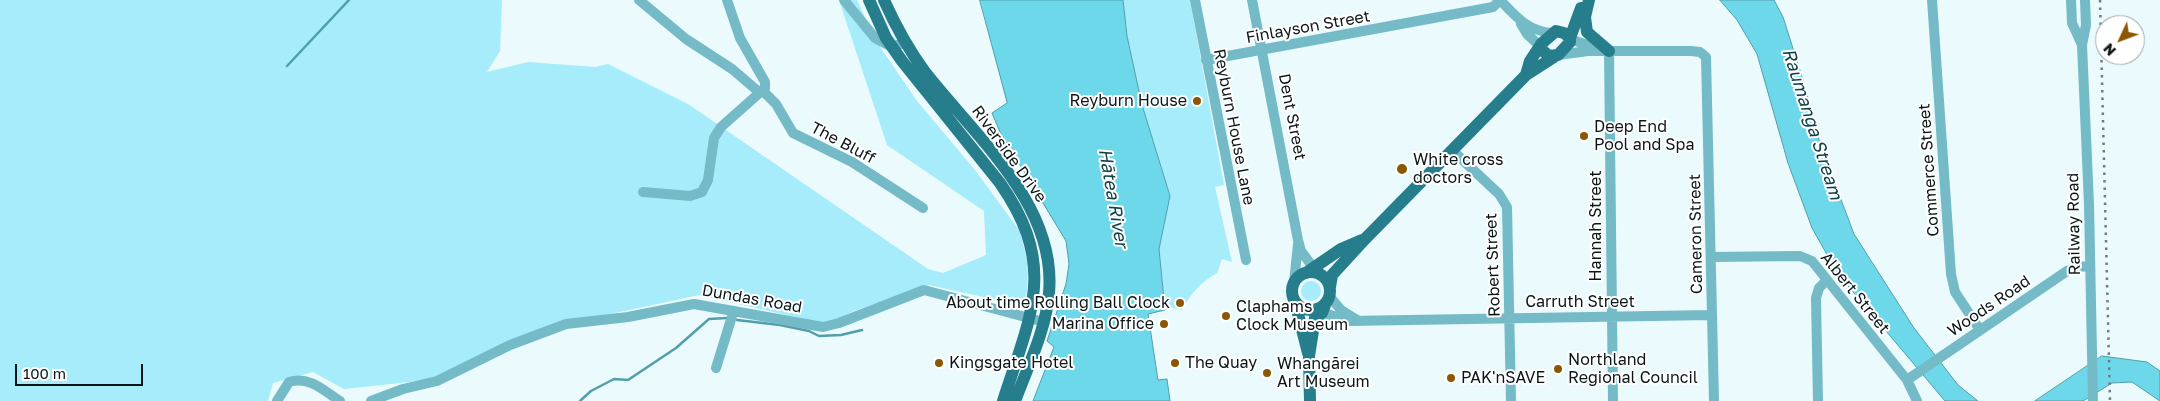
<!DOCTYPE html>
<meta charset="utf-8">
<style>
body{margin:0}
#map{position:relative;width:2160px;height:401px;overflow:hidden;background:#eafafd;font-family:"Golos Text",sans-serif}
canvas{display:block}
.north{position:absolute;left:2095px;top:15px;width:50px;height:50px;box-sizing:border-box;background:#fff;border:1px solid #9ea2a3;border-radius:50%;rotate:227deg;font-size:14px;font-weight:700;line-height:20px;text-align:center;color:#0c1618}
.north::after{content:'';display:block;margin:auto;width:18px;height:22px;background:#8b5703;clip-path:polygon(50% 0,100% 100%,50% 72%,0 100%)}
.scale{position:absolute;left:15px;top:364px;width:128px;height:22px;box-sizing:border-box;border:2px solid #0c1618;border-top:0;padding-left:6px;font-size:15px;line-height:18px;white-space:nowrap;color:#0c1618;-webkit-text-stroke:4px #fff;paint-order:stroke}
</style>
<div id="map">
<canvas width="2160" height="401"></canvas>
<div class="north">N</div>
<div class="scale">100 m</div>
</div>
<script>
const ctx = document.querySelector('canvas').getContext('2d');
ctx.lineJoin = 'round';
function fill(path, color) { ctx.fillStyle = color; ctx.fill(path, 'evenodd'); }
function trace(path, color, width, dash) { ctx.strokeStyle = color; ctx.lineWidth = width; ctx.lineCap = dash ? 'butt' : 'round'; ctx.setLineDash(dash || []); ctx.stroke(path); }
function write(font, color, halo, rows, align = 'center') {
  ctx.font = font + ' "Golos Text",sans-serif'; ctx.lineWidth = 4; ctx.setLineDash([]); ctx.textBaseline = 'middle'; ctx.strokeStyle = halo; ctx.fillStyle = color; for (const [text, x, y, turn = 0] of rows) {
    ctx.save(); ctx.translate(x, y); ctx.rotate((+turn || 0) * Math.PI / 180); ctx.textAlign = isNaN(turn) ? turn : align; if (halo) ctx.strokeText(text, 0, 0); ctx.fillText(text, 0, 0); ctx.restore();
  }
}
const green = new Path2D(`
 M0 0H502L500 51 487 72 528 62 595 67 608 64 688 104 928 269 943 273 986 255 984 211 887 145 839 0H857L876 41 917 101 975 170 1019 230 1028 262 1027 291 1024 306 929 285 854 311 826 324 699 295 545 328 428 380 344 389 313 372 273 383 268 401H0Z
 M1123 0H1190L1224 185 1215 187 1232 262 1222 259 1217 273C1200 283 1191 293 1182 310L1165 306 1159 249 1170 196 1142 105 1127 36Z
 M1301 291a10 10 0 1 1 20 0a10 10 0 1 1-20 0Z`);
const water = new Path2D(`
 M980 0H1123L1127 36 1142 105 1170 196 1159 249 1165 310 1148 314 1158 380 1167 379 1170 401H1033L1054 347 1047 341 1066 284 1069 264 1066 241 1000 132 992 113 1007 103Z
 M1720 0H1774L1783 17 1803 80 1821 147 1854 234 1914 328 1958 385 1978 401H1945L1838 274 1812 228 1788 163 1757 54 1737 20Z
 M2102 356 2147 362 2160 371V401L2132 382 2112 383 2083 401H2035Z`);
const stream = new Path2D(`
 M287 66 349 0
 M737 320 780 325 809 331 819 336 841 335 862 330
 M580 401 591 391 614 379 628 380 676 348 709 319 727 318`);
const minor = new Path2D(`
 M639 0 686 39 732 69 759 92
 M844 0 875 38 892 47 906 42
 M1195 0 1246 260
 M1252 0 1298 240 1301 251 1318 274
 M1500 0C1516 17 1528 31 1552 33
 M1932 0 1951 274 1955 292 1980 330
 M2071 0 2072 23 2082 45
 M2085 0 2086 25 2082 45 2089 204 2093 401
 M1521 24 1527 34 1540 46
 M1570 39 1596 48
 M1609 51 1613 401
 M1558 55 1588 51H1691L1700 52 1706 57 1714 401
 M1206 60 1493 7 1500 0
 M763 91 776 104 793 133 852 162 923 208
 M1453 151 1499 194 1507 207 1511 401
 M643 192 690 196 702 192 708 180 714 138 721 127 765 88V82L740 38 727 0
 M1712 257 1800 256 1812 261 1907 380 1917 401
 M1294 283 1298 244
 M1330 297 1341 310 1357 320
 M1316 310 1348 321 1712 315
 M716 368 733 313
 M1907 380 2067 271 2078 267 2090 266
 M277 401 289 382C310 376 323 390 340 401
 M371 401 403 389 437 381 510 345 566 324 628 317 694 304 823 327 839 323 924 290 1044 322
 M1818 401 1816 298 1819 288 1827 280`);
const major = new Path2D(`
 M869 0 886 38 902 61 1000 183C1058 266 1031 314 1003 401
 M884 0C895 25 909 50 925 72 975 136 1057 205 1049 293 1046 330 1028 366 1015 401
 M1589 0 1585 17 1587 32 1609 51
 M1556 31 1564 33 1570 38V42L1558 55 1549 56 1542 50 1541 44Z
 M1570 38 1581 8
 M1526 75 1530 61 1540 46
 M1292 291a19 19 0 1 1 38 0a19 19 0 1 1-38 0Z
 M1306 273 1341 249 1362 240
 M1330 287 1332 275 1365 239 1526 75 1554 57
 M1295 302 1308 353
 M1310 401 1309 356 1315 318 1322 313 1325 305`);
const rail = new Path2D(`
 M2100 0 2110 401`);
const markers = [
 [1197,101,5,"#8b5703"],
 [1584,136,5,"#8b5703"],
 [1402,169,6,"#8b5703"],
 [1180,303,5,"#8b5703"],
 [1226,316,5,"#8b5703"],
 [1164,324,5,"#8b5703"],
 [939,363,5,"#8b5703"],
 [1175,363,5,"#8b5703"],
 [1558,369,5,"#8b5703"],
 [1267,373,5,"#8b5703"],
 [1451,378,5,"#8b5703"]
];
const streetNames = [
 ["Finlayson Street",1308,27,-10],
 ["Dent Street",1292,117,79],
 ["Reyburn House Lane",1234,127,79],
 ["The Bluff",843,143,28],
 ["Riverside Drive",1009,154,54],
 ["Commerce Street",1929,170,-94],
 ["Railway Road",2074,224,-91],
 ["Hannah Street",1596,226,-90],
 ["Cameron Street",1696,234,-91],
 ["Robert Street",1493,265,-92],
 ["Albert Street",1855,293,51],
 ["Dundas Road",752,299,10],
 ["Carruth Street",1580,302],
 ["Woods Road",1989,306,-34]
];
const poiNames = [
 ["Reyburn House",1187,101,"right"],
 ["Deep End",1594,127],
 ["Pool and Spa",1594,145],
 ["White cross",1413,160],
 ["doctors",1413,178],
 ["About time Rolling Ball Clock",1170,303,"right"],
 ["Claphams",1236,307],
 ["Clock Museum",1236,325],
 ["Marina Office",1154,324,"right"],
 ["Northland",1568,360],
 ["Regional Council",1568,378],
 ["Kingsgate Hotel",949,363],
 ["The Quay",1185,363],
 ["Whangārei",1277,364],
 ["Art Museum",1277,382],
 ["PAK'nSAVE",1461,378]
];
const waterNames = [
 ["Raumanga Stream",1812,124,72],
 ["Hātea River",1113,198,80]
];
fill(green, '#a6ecfa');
fill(water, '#6ed8eb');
trace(water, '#519eac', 1);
trace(stream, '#519eac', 2.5);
trace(minor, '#74bac7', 10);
trace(major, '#267d8b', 12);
trace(rail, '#6f7b7e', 2.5, [2.5, 5]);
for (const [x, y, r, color] of markers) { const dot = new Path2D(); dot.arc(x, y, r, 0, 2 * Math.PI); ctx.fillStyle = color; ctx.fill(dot); trace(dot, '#fff', 2); }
write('16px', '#0c1618', '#fff', streetNames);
write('16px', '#0c1618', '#fff', poiNames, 'left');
write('italic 18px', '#10424a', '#fff', waterNames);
</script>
